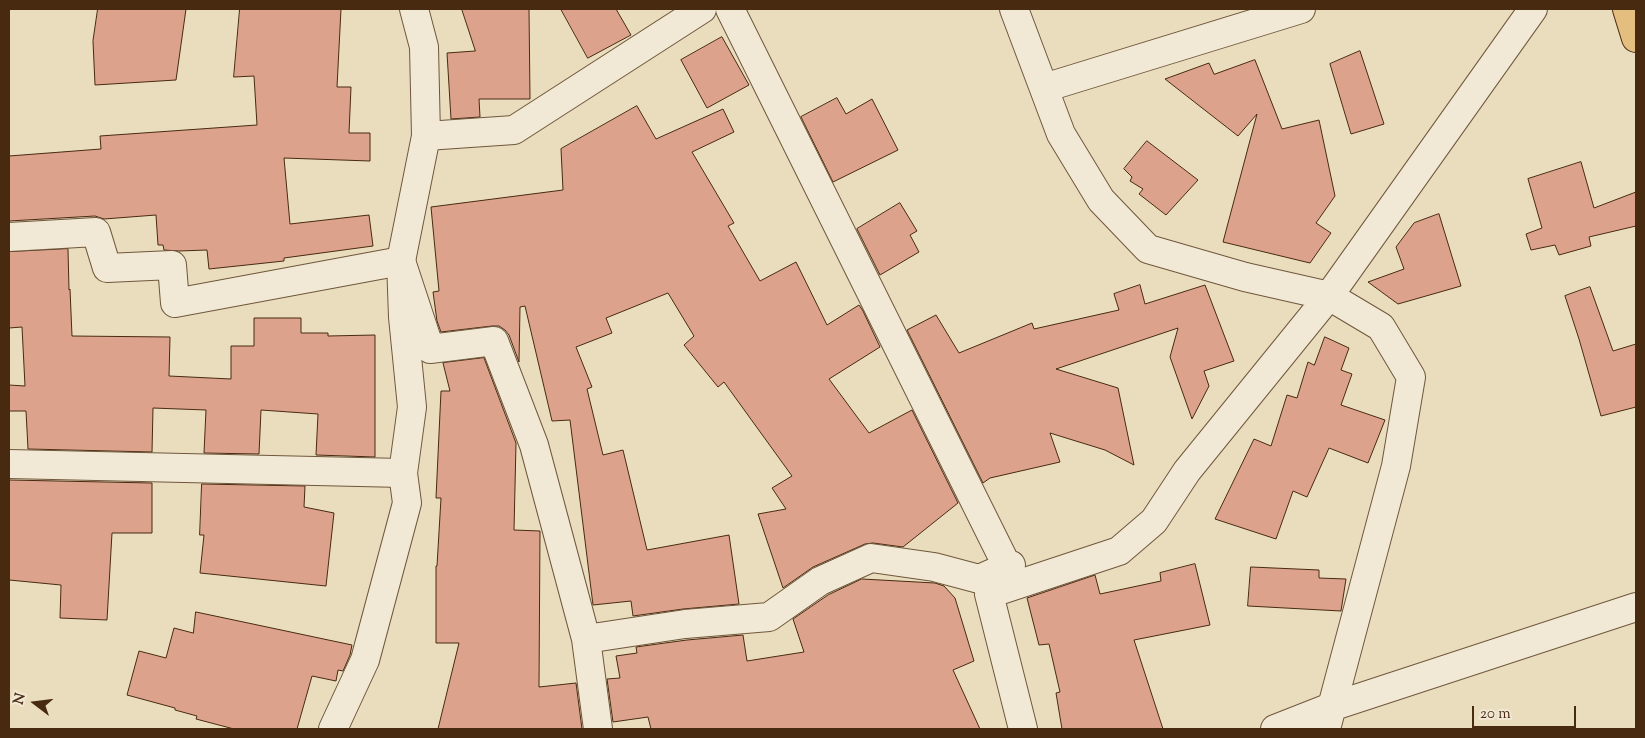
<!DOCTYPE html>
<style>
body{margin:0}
#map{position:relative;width:1645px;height:738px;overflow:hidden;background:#e9ddbe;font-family:"Sorts Mill Goudy",serif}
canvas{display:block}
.frame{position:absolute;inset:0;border:10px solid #482a11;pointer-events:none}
.north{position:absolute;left:10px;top:678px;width:50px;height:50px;-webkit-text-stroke:4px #f1e9d5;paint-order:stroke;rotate:285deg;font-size:14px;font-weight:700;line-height:20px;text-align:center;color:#482a11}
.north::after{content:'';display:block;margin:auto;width:18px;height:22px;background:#482a11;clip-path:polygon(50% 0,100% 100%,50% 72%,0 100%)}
.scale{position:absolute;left:1472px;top:706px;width:104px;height:22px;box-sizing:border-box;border:2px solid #482a11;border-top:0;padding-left:6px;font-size:15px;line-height:18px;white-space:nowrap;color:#482a11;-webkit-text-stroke:4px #f1e9d5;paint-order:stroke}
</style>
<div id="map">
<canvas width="1645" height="738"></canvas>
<div class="frame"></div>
<div class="north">N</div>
<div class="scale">20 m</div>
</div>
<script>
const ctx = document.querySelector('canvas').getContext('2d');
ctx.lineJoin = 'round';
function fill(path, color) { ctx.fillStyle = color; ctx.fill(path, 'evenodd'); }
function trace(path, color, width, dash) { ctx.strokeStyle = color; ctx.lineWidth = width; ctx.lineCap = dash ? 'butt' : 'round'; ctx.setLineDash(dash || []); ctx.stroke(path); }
const building = new Path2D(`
 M98 9H186L176 80 95 85 93 41Z
 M240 9H341L337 87H351L349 133H370V161L284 158 290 224 369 215 373 246 284 258V261L209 269 207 250 179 251 164 250 163 245H158L156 215 104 219 95 216 9 221V156L101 149 100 136 257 125 254 76 234 77Z
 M462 9H529L530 99H479L480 117 451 119 447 53 475 51Z
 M561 9H616L631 35 588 58Z
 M722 37 749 85 707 108 681 60Z
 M1360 51 1384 124 1351 134 1330 64Z
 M1255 60 1282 129 1319 120 1335 196 1316 223 1331 233 1310 263 1223 242 1257 114 1238 136 1165 79 1209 63 1214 74Z
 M837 98 846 114 872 99 898 150 833 182 801 117Z
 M637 106 656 139 723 109 734 132 692 152 734 223 728 226 760 281 796 262 827 325 859 305 863 311 880 347 829 379 869 433 912 410 958 503 903 547 873 543 865 544 813 567 783 588 758 514 786 509 772 488 792 476 724 382 718 387 684 345 694 336 668 293 606 318 612 333 576 347 592 387 587 389 603 455 623 450 647 550 729 535 739 604 683 609 633 616 631 601 593 605 570 420 552 421 525 306 520 307 519 362 509 335 505 330 499 326H492L441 332 437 321 433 292 439 291 431 207 563 190 561 149Z
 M1147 141 1198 180 1166 215 1139 194 1143 189 1130 181 1132 177 1124 169Z
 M1581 162 1594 208 1636 192V226L1589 237 1591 246 1559 255 1555 245 1531 250 1526 234 1542 228 1528 179Z
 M900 203 917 231 910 235 919 252 880 275 857 229Z
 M1439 214 1461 286 1398 304 1368 282 1404 269 1396 247 1414 223Z
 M68 249 69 290 70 289 72 336 170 337 169 376 231 379V346H254V318H301V333H328V336L375 335V457L316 455 318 414 261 410 259 454 204 453 206 410 153 408 152 452 28 449 26 411H9V385L25 386 22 327 9 328V252Z
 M1140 285 1145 304 1205 285 1234 361 1204 371 1209 386 1192 419 1170 357 1178 328 1056 369 1118 388 1134 465 1105 450 1050 433 1060 462 990 478 983 483 907 330 936 315 959 353 1032 323 1034 329 1119 310 1114 294Z
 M1590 287 1613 351 1636 344V407L1601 416 1579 339 1565 296Z
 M1325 337 1349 348 1341 370 1352 374 1341 405 1385 420 1368 463 1329 448 1307 497 1293 491 1276 539 1215 519 1254 439 1271 446 1287 395 1297 398 1308 362 1314 365Z
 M484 358 516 443 514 530 540 531 539 687 576 683 582 729H438L459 643H436V566H437L441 498H436L441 391H450L443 363Z
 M9 480 152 483V533H112L107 620 60 618 61 585 9 580Z
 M202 484 305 486 304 507 334 513 326 586 200 573 204 535H200Z
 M1195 564 1210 625 1134 640 1163 729H1062L1056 693 1060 692 1049 644 1039 645 1027 598 1095 575 1100 594 1161 581 1160 573Z
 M1251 567 1319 570V578L1346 579 1341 611 1248 606Z
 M862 579 935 583 944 586 955 598 974 661 953 670 980 729H651L648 717 613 722 607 679 620 678 616 656 637 653 636 647 687 640 743 635 747 661 804 652 793 619 828 595Z
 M196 612 352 645 350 655 343 671 338 670 336 681 312 676 297 729H234L196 719 197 716 175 710V708L127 695 139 651 166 658 174 628 193 633Z`);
const minor = new Path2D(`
 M730 9 1007 566
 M1014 9 1061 134 1101 200 1148 249 1245 277 1329 296 1381 327 1411 377 1396 466 1326 729
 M1044 88 1301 9
 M426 136 514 130 702 9
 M9 237 96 232 107 268 172 265 175 303 401 261 430 349 494 341 534 445 586 639 598 729
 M9 464 403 473
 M586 639 685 624 769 617 820 581 871 558 934 567 979 579 1011 565
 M1023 729 989 594 1119 551 1154 521 1187 471 1329 296
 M1275 729 1331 707 1636 607`);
const tertiary = new Path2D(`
 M1329 296 1533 9
 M333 729 365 660 407 503 403 473 412 407 403 317 401 261 426 136 424 47 414 9`);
const primary = new Path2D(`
 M1627 9 1636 38`);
fill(building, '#dca28c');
trace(building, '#482a11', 1);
trace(minor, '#70573c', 30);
trace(tertiary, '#70573c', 30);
trace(primary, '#482a11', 30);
trace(minor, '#f1e9d5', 28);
trace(tertiary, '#f1e9d5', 28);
trace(primary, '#e4be7f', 28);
</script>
